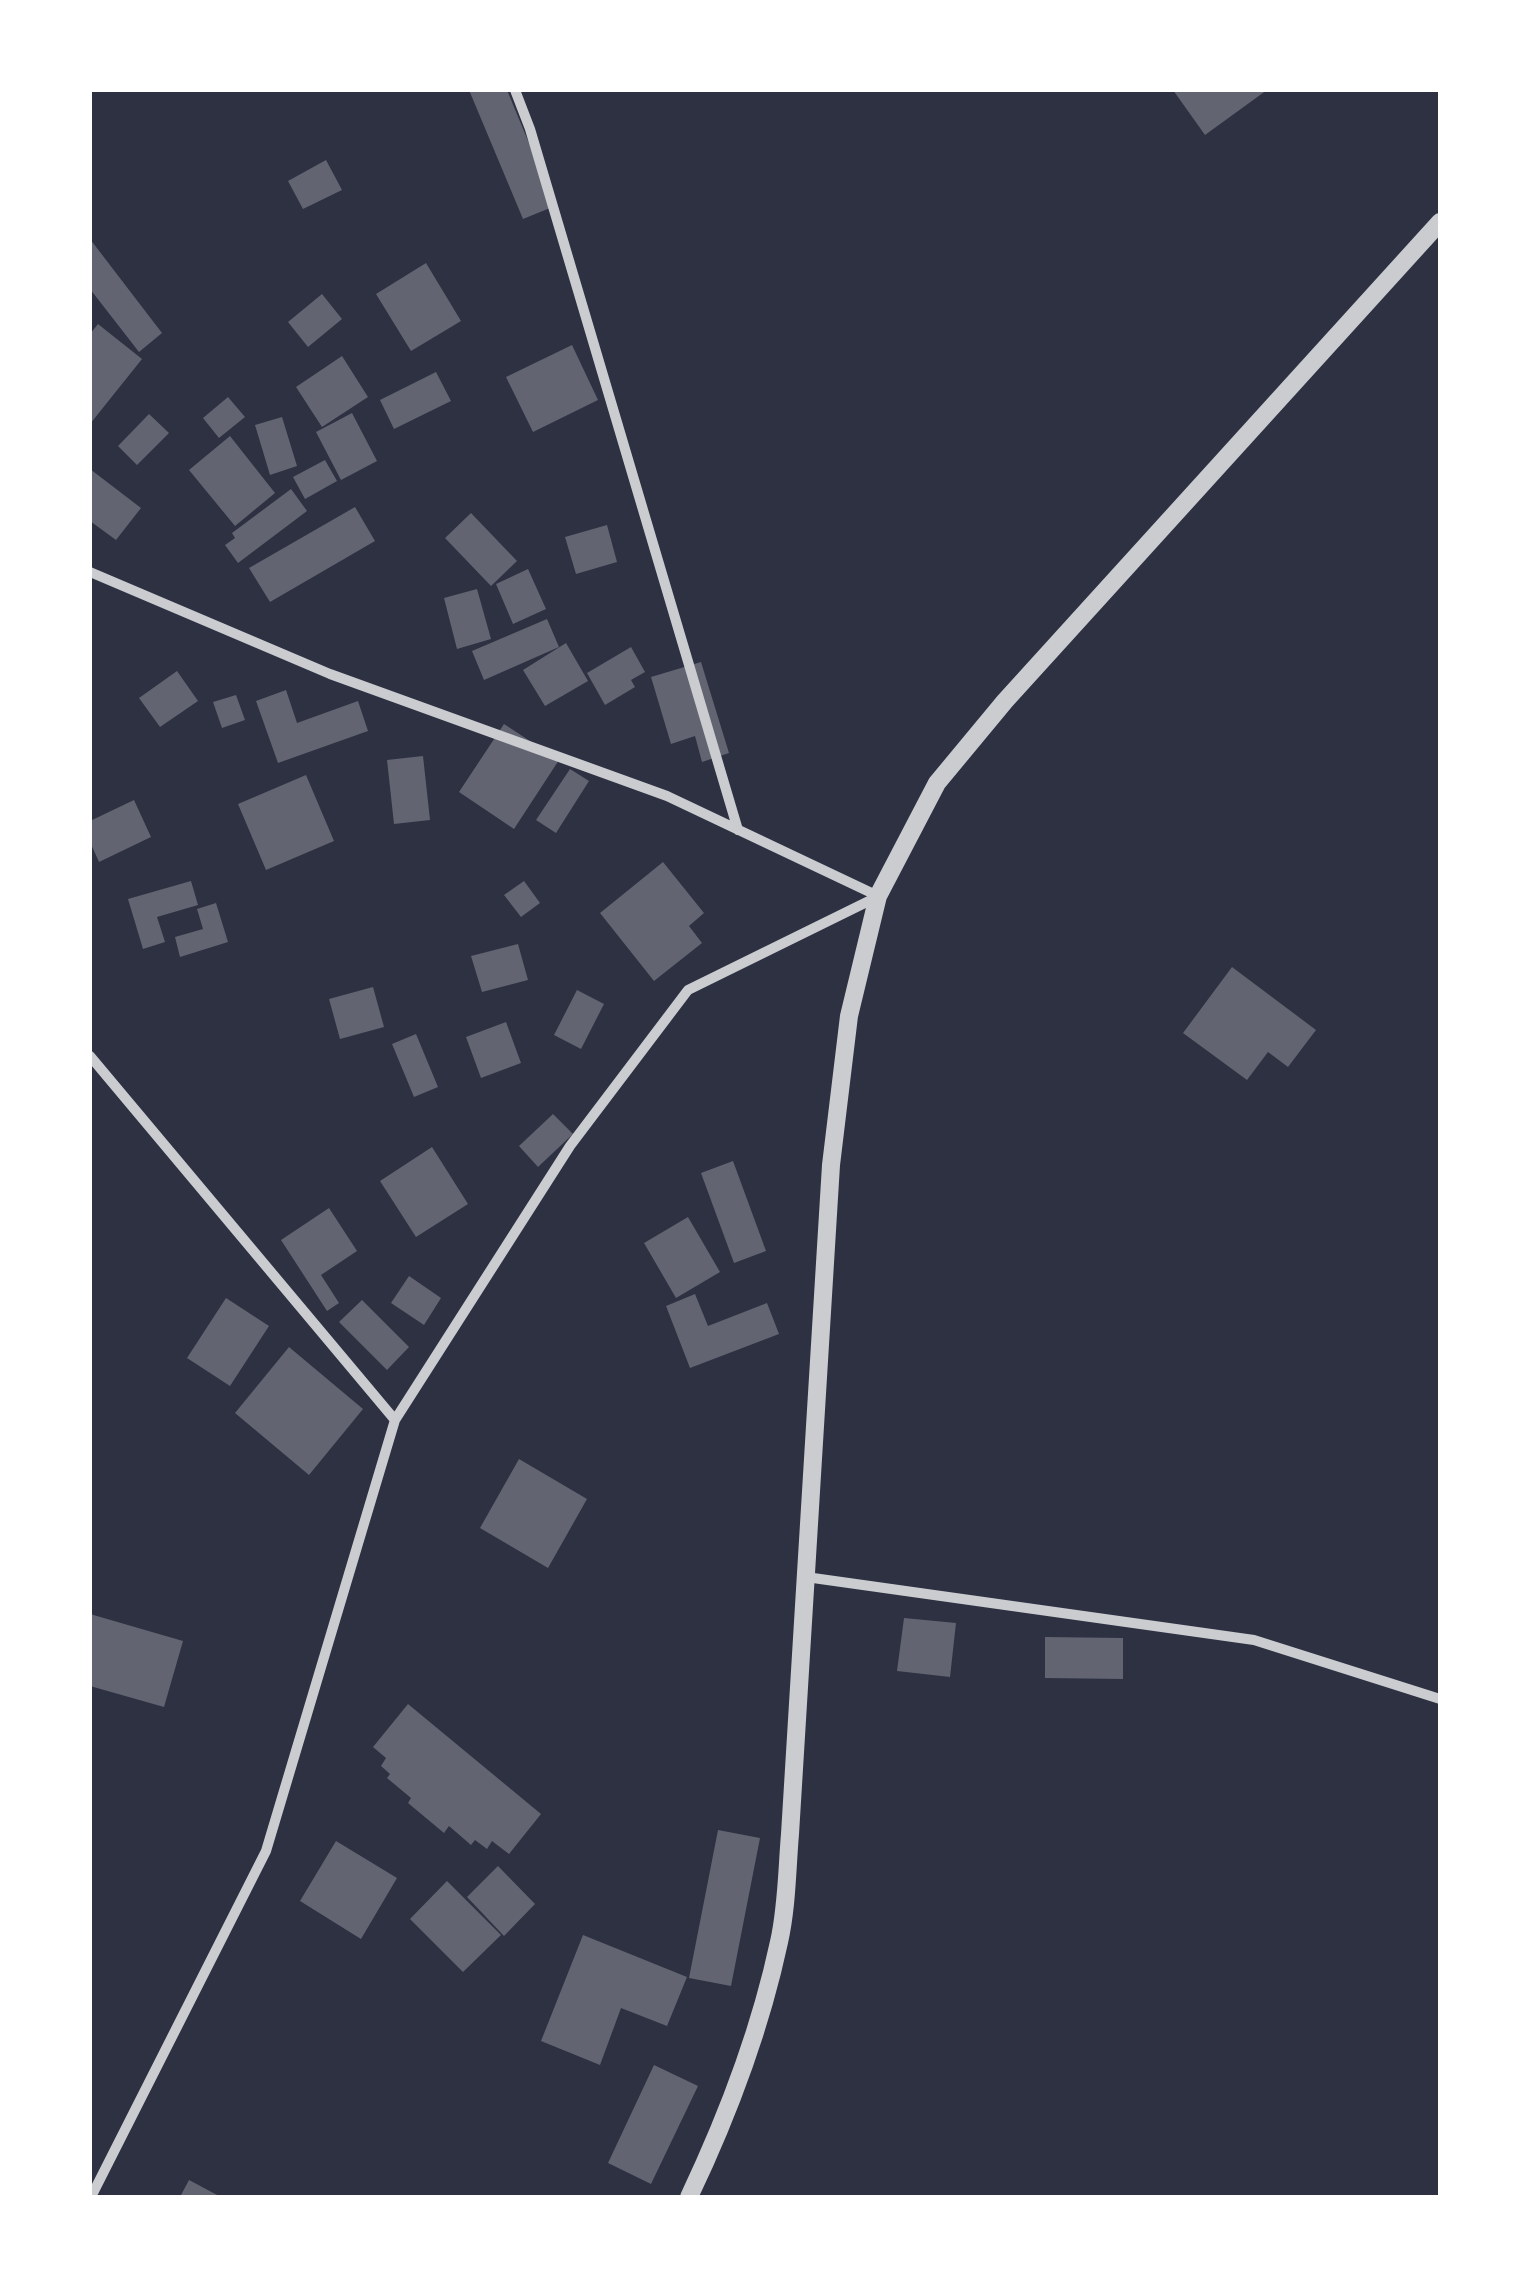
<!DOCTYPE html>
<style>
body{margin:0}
#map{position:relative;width:1530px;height:2287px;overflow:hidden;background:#2d3142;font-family:Inter,sans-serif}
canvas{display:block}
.frame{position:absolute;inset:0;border:92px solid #fff;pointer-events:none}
</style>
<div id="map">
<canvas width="1530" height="2287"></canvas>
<div class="frame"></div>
</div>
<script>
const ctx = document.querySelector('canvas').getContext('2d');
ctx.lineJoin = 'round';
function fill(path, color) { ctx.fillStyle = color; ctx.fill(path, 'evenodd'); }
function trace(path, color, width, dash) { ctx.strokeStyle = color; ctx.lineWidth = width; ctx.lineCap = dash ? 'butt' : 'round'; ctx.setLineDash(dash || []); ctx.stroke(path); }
const building = new Path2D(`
 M469 90H507L555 206 523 219Z
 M1173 90H1267L1205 135Z
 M326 160 342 190 303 209 288 181Z
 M90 239 162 333 139 352 90 289Z
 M426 263 461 321 411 351 376 294Z
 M322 294 342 319 308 347 288 322Z
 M98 324 142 359 90 424V334Z
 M572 345 598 400 533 432 506 377Z
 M342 356 368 397 322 427 296 387Z
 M436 372 451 401 394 429 380 400Z
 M228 397 245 417 219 438 203 418Z
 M352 413 377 461 341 480 316 432Z
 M149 414 169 433 137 465 118 446Z
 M282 417 297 466 270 475 255 425Z
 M230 436 275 493 235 526 189 470Z
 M325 460 337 481 305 499 293 477Z
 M90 469 141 508 116 540 90 521Z
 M291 489 307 511 238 563 225 545 235 538 232 533Z
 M355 507 375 541 270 602 249 568Z
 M471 513 517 561 491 586 445 538Z
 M607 525 617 562 576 574 565 537Z
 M528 569 546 609 513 624 496 584Z
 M477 589 491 639 457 649 444 598Z
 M547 619 559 647 484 680 472 651Z
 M566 643 588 681 545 706 523 670Z
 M631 647 645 672 631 680 635 687 605 705 587 673Z
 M701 662 729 753 702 762 695 736 671 744 651 677Z
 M177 671 198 701 160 727 139 698Z
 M286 690 297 723 358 701 368 731 278 763 256 701Z
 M236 695 245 720 222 728 213 702Z
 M504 724 559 760 514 829 459 792Z
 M423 756 430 820 394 824 387 760Z
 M570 769 589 781 556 833 536 820Z
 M306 775 334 841 266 870 238 804Z
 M134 800 151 837 99 862 90 842V821Z
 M663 862 704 913 689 926 702 943 654 981 600 913Z
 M191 881 198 905 157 917 165 942 143 949 128 899Z
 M524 881 540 903 521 917 504 895Z
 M216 903 228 942 180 957 175 937 203 929 197 909Z
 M518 944 528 980 482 992 471 956Z
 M1232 967 1316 1030 1288 1067 1268 1052 1247 1080 1183 1033Z
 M373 987 384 1027 340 1039 329 999Z
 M577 990 604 1004 581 1049 554 1035Z
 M506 1022 521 1063 481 1078 466 1037Z
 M416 1034 438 1087 414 1097 392 1044Z
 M553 1114 573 1134 538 1167 519 1146Z
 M432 1147 468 1204 416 1237 380 1181Z
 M733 1161 766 1251 734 1263 701 1173Z
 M329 1208 357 1251 321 1275 339 1303 327 1311 281 1240Z
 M688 1217 720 1272 676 1298 644 1243Z
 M409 1276 441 1298 424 1325 391 1303Z
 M695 1294 708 1326 767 1303 779 1334 690 1368 666 1306Z
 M226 1298 269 1326 230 1386 187 1358Z
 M362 1300 409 1347 387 1370 339 1322Z
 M289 1347 363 1409 309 1475 235 1413Z
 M519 1459 587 1499 548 1568 480 1528Z
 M90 1614 183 1641 164 1707 90 1686Z
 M904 1618 956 1623 950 1677 897 1671Z
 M1045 1637 1123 1638V1679L1045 1678Z
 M408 1704 541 1814 509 1854 492 1841 487 1849 475 1840 471 1845 449 1826 444 1833 408 1803 411 1798 387 1778 390 1774 381 1766 386 1758 373 1747Z
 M718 1830 760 1838 731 1986 689 1978Z
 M336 1841 397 1878 361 1939 300 1901Z
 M498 1866 535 1904 504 1936 467 1897Z
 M447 1881 501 1935 463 1972 410 1919Z
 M583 1935 687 1977 667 2026 621 2008 600 2065 541 2041Z
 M654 2065 698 2086 651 2184 608 2163Z
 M189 2180 221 2197H180Z`);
const minor = new Path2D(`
 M515 90 530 129 738 830
 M90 572 330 674 667 796 878 896
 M90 1056 395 1420
 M806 1577 1254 1640 1440 1699
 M91 2197 266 1851 395 1420 570 1146 688 990 877 897`);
const tertiary = new Path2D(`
 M689 2197C728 2115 760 2031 779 1942 787 1907 787 1869 790 1834L831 1165 849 1016 878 896 937 783 1005 701 1440 222`);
fill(building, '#626471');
trace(minor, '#caccd0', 10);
trace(tertiary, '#caccd0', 18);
</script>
